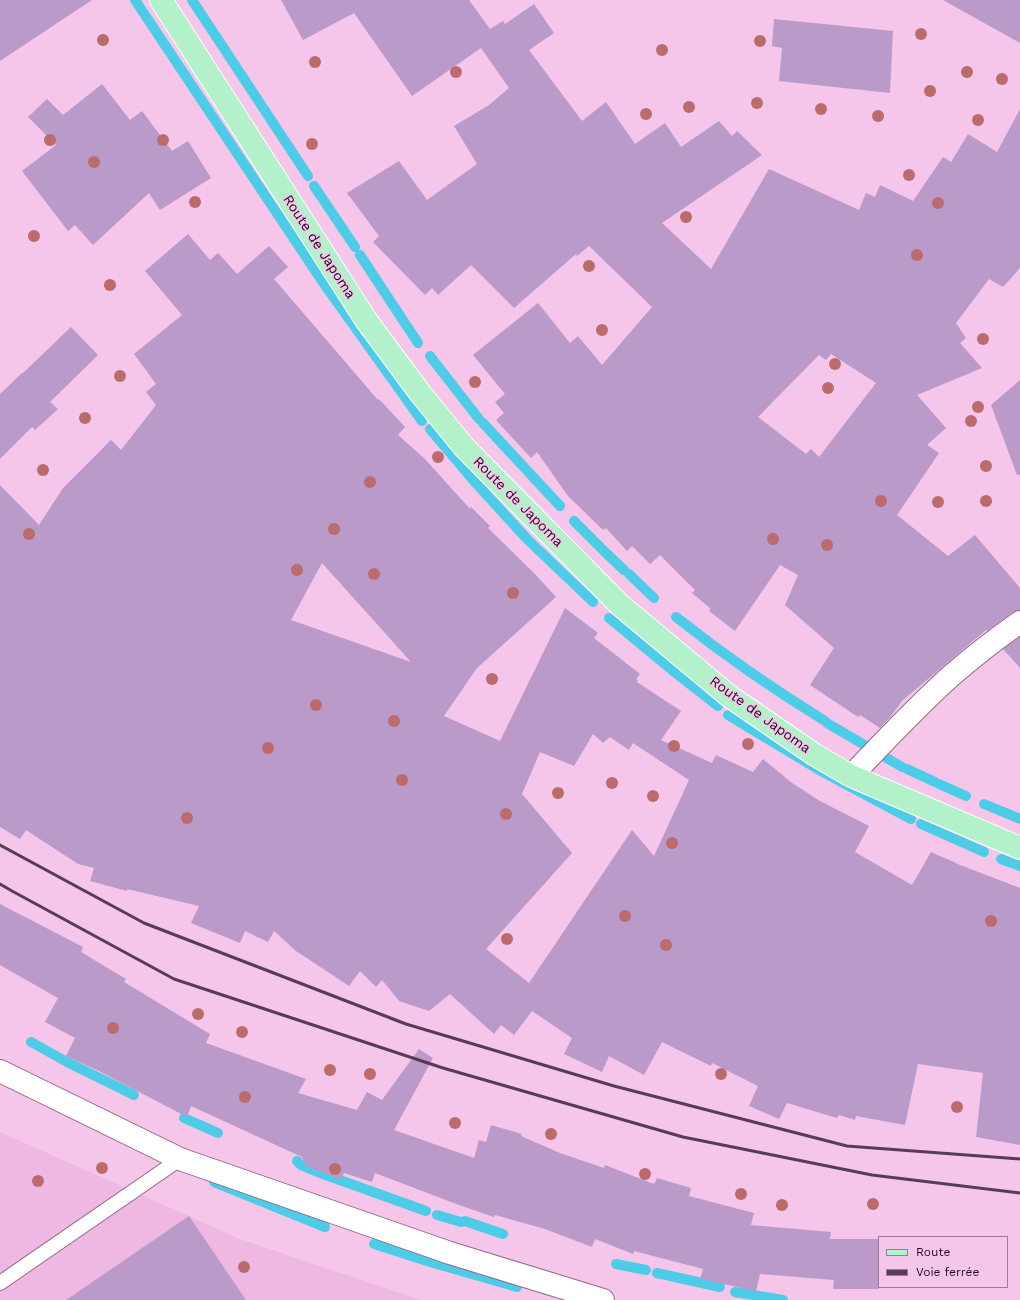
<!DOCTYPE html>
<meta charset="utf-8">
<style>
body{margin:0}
#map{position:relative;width:1020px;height:1300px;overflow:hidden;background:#f6c5ea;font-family:"Work Sans",sans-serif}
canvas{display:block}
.legend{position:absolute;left:878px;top:1236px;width:130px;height:52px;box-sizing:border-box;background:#f6c5ea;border:1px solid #9f7b96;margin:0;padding:5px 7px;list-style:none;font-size:12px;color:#1c0b19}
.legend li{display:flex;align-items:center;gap:8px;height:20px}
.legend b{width:20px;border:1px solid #9f7b96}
</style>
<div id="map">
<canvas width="1020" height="1300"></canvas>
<ul class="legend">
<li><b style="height:5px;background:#b3f1ca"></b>Route</li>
<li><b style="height:5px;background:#563d51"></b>Voie ferrée</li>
</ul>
</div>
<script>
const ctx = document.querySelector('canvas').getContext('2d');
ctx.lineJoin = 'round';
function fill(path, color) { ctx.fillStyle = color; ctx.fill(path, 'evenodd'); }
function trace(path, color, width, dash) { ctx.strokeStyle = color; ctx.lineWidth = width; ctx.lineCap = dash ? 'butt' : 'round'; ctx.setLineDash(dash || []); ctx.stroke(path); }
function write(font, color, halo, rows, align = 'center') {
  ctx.font = font + ' "Work Sans",sans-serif'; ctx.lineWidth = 3; ctx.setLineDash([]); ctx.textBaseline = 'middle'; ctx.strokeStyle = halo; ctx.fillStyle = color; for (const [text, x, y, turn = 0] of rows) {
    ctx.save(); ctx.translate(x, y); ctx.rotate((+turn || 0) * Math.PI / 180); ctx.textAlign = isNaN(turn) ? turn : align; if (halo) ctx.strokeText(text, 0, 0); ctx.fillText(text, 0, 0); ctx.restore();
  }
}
const built = new Path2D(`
 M0 1132 240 1239 421 1300H0Z`);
const stream = new Path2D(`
 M135 0 322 281 422 421
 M192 0 308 176
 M314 186 355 247
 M360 255 418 343
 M430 356 479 419
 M483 423 560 506
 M430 429 474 481 528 540 593 602
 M574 521 607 554 624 570
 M629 574 654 598
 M676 617C724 655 773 689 825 721
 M609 618 672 670 718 706
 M728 715 821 771 911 819
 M827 723 902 767
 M907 769 935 782
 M939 784 966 796
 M984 804 1020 819
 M921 824 984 852
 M1001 859 1020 866
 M31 1042 67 1062 134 1095
 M184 1118 218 1133
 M297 1161 301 1165 323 1174 426 1211
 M214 1182 325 1227
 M437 1215 461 1222
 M465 1221 503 1234
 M374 1244 430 1262 517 1287
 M616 1264 646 1270
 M657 1273 720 1287
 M735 1292 783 1300`);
const building = new Path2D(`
 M0 0H92L0 61Z
 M281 0H469L490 29 503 21 505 24 534 4 554 33 529 50 582 121 606 102 635 144 665 123 681 147 719 121 732 136 737 131 762 155 662 223 711 269 769 169 859 210 866 193 875 197 880 185 913 201 943 157 951 162 968 134 997 152 1020 109V268L1003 287 989 279 956 323 966 338 960 343 982 368 917 395 946 428 927 445 939 453 897 515 948 556 975 535 1020 588V610L1013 612 987 631 986 630 902 701 891 716 880 728 860 715 858 717 810 685 834 648 785 605 798 575 780 565 735 631 709 611 711 609 692 593 695 590 660 555 650 564 632 546 627 551 606 528 603 530 568 496 537 452 531 458 496 420 504 413 495 402 505 394 473 355 538 303 570 343 578 336 602 365 652 307 589 246 577 256 576 254 514 308 471 265 438 295 432 288 425 295 373 242 379 236 347 193 399 161 427 200 477 164 454 126 489 105 509 88 481 48 412 96 354 13 303 40ZM831 354 876 383 819 457 811 449 806 454 758 417 819 355 826 360Z
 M943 0H1020V43Z
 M774 19 893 31 890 93 779 81 782 48 772 46Z
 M102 84 130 120 142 111 172 151 188 141 211 178 160 210 149 193 93 245 75 225 68 231 22 171 56 145 28 117 47 99 63 115Z
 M188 234 210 260 218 253 237 274 269 246 288 267 274 279 378 400 379 399 405 427 398 435 425 459 470 509 471 507 490 526 488 528 535 574 556 597 477 668 444 716 500 741 565 608 598 633 594 638 640 674 636 679 638 680 637 682 681 711 661 740 712 763 716 755 753 772 763 759 792 783 820 801 869 826 855 852 912 885 931 852 956 863H955L1020 888V1145L976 1137 983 1073 918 1064 905 1125 856 1116 855 1120 839 1115 837 1118 787 1103 779 1119 749 1106 758 1086 712 1063 711 1066 662 1042 644 1075 609 1056 602 1072 564 1054 572 1038 532 1011 514 1035 501 1025 494 1034 450 994 429 1011 399 1001 382 980 376 987 360 971 349 986 296 951 274 931 268 942 245 931 240 943 191 923 199 906 127 889V891L90 881 94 868 78 864 26 830 20 839 0 827V485L39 525 63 488 111 440 121 450 156 405 146 392 156 384 134 354 182 315 145 271ZM322 563 411 662 291 620ZM593 734 603 743 610 737 629 750 633 743 689 780 654 856 632 830 529 983 486 949 572 853 522 794 540 752 574 766Z
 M71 327 98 355 50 402 58 409 35 430 32 427 0 459V394L22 373H23Z
 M1020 380V475H1017L991 405Z
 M1020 637V668L1003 649Z
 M0 904 83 947 81 952 126 979 124 982 210 1034 206 1043 306 1079 298 1093 357 1110 367 1092 382 1100 419 1049 433 1058 394 1130 474 1158 479 1140 486 1142 491 1125 522 1134 521 1136 560 1153 604 1168 605 1165 654 1184 657 1178 691 1188 689 1196 754 1213 751 1225 831 1232 830 1239H879V1289H833L834 1280 760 1274 756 1291 700 1279 703 1269 634 1251 633 1254 595 1239 592 1247 545 1229 495 1215 494 1217 459 1205 375 1173 372 1182 344 1173 341 1180 306 1166 302 1157 191 1106 187 1117 99 1071 66 1056 75 1038 45 1022 58 998 0 965Z
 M189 1216 246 1300H66Z`);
const service = new Path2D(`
 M0 1283 180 1159`);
const minor = new Path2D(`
 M851 776C884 742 917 706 952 675 974 656 997 638 1020 622
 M0 1071 180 1159 450 1253 603 1300`);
const primary = new Path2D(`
 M161 0 366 320 420 393 464 447 620 605 729 696 815 755 851 776 1020 848`);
const rail = new Path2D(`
 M0 845 144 923 406 1024 614 1086 847 1146 1020 1159
 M0 884 12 891 174 979 443 1068 683 1137 872 1175 1020 1193`);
const trees = [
 [921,34],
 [103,40],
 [760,41],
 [662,50],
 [315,62],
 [456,72],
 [967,72],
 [1002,79],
 [930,91],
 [757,103],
 [689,107],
 [821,109],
 [646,114],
 [878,116],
 [978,120],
 [50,140],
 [163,140],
 [312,144],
 [94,162],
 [909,175],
 [195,202],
 [938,203],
 [686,217],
 [34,236],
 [917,255],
 [589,266],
 [110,285],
 [602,330],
 [983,339],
 [835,364],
 [120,376],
 [475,382],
 [828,388],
 [978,407],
 [85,418],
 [971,421],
 [438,457],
 [986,466],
 [43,470],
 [370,482],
 [881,501],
 [986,501],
 [938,502],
 [334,529],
 [29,534],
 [773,539],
 [827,545],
 [297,570],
 [374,574],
 [513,593],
 [492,679],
 [316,705],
 [394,721],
 [748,744],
 [674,746],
 [268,748],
 [402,780],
 [612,783],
 [558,793],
 [653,796],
 [506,814],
 [187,818],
 [672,843],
 [625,916],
 [991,921],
 [507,939],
 [666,945],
 [198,1014],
 [113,1028],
 [242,1032],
 [330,1070],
 [370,1074],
 [721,1074],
 [245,1097],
 [957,1107],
 [455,1123],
 [551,1134],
 [102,1168],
 [335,1169],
 [645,1174],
 [38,1181],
 [741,1194],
 [873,1204],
 [782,1205],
 [244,1267]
];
const streetNames = [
 ["Route de Japoma",319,247,57],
 ["Route de Japoma",518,502,45],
 ["Route de Japoma",760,715,36]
];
fill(built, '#efb8e2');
trace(stream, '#4dcce7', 10);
fill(building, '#b99ac8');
trace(service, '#926688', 16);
trace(minor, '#926688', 24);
trace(primary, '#fff', 24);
trace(service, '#fff', 14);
trace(minor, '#fff', 22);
trace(primary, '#b3f1ca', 22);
trace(rail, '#563d51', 3);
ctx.fillStyle = '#bc6b6c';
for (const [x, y] of trees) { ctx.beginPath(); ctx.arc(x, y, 6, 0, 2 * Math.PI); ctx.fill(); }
write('14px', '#1c0b19', '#f6c5ea', streetNames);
</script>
